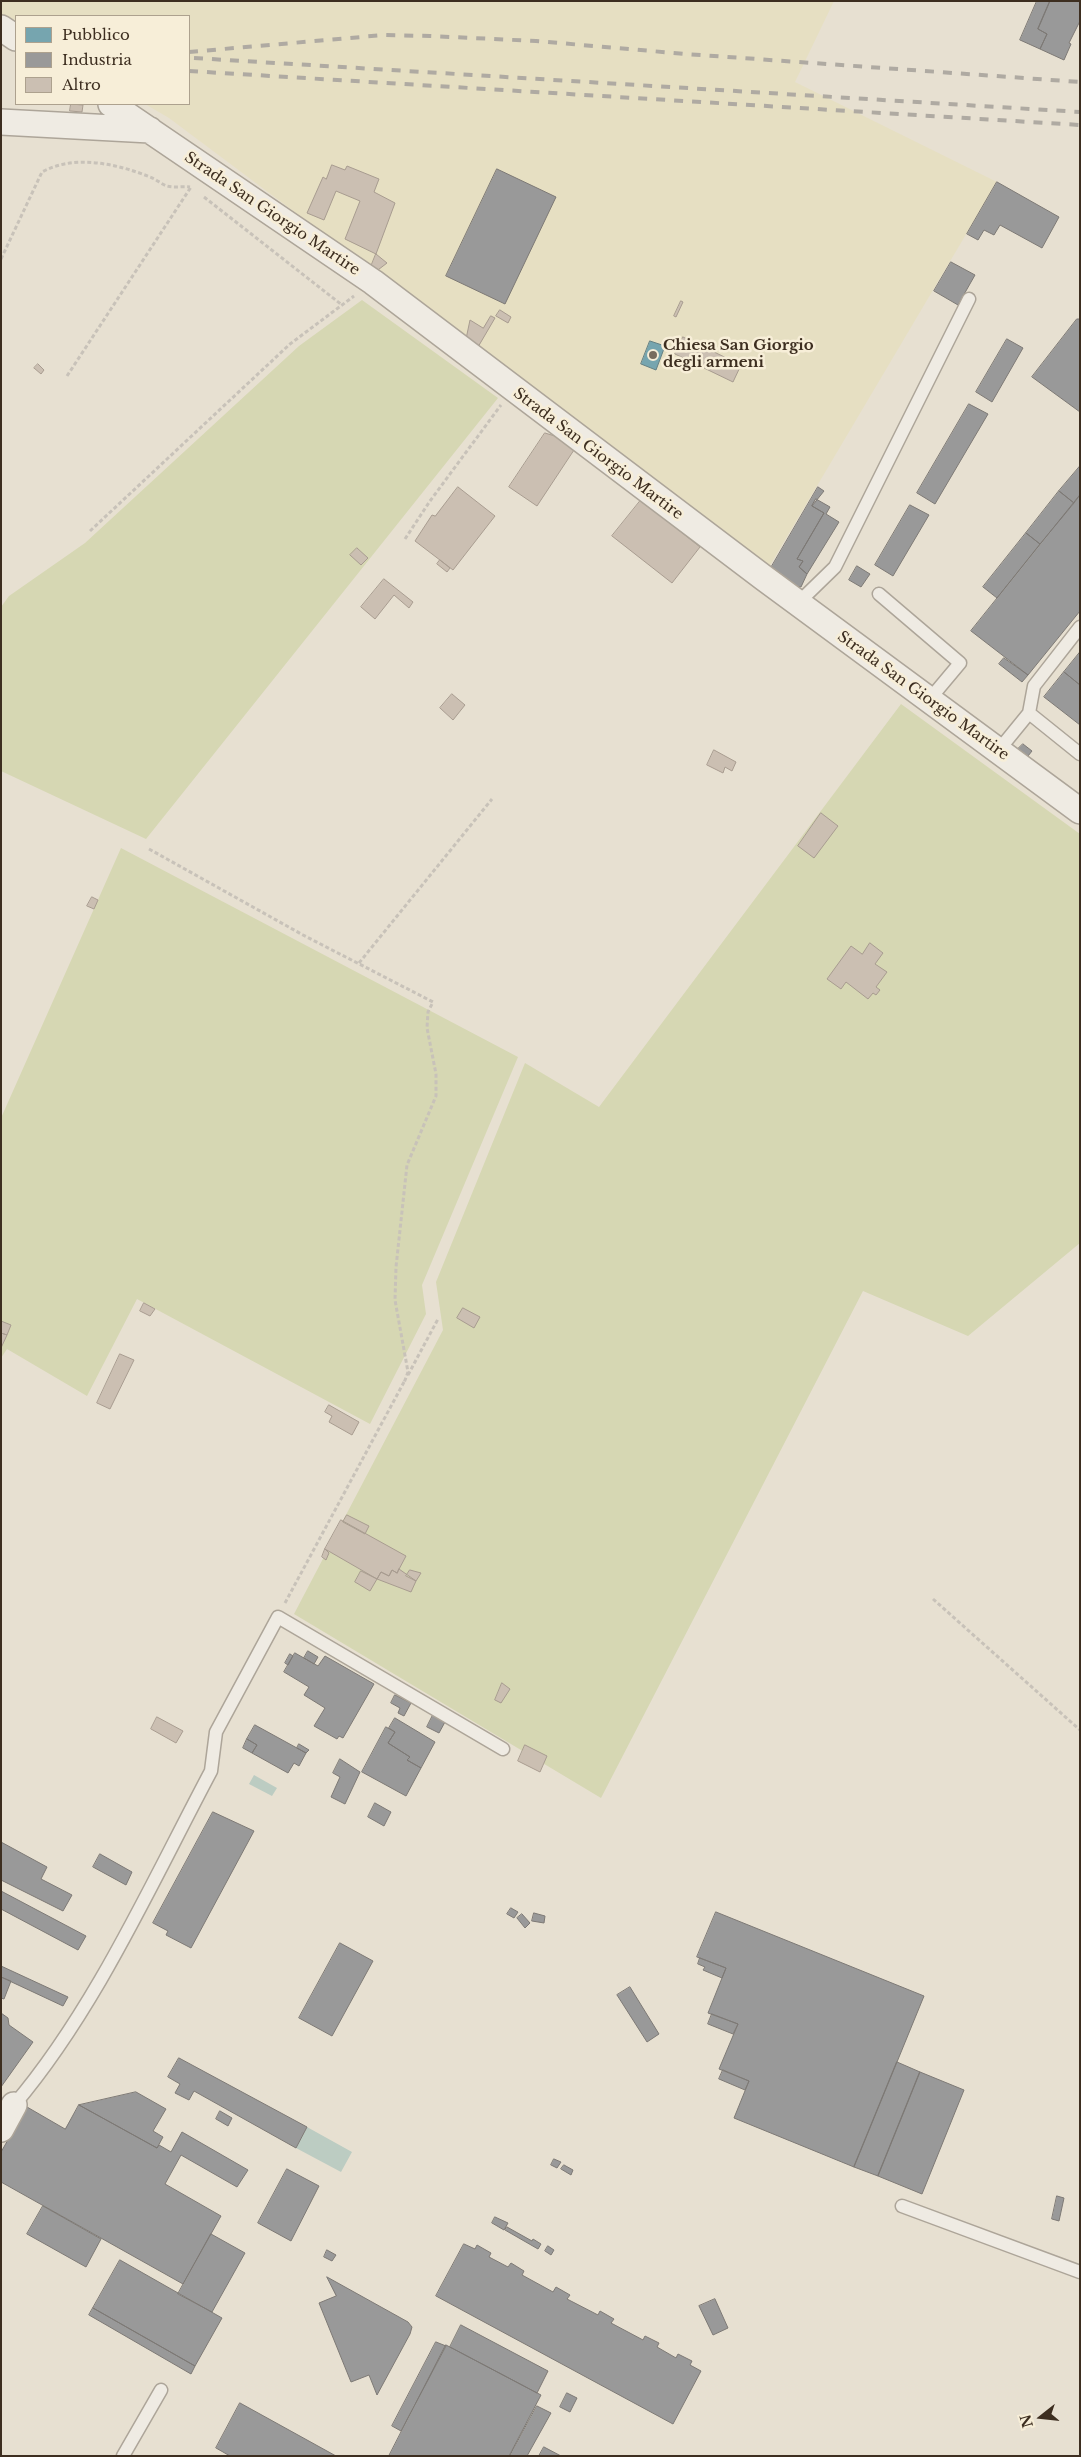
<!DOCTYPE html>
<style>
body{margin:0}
#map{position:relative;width:1081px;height:2457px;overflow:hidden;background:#e7e0d1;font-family:"Libre Baskerville",serif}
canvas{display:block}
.frame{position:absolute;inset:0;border:2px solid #3d2e20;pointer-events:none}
.legend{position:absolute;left:15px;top:15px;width:175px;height:90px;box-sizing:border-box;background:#f7eed8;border:1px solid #ada18e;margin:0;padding:6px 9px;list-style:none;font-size:15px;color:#3d2e20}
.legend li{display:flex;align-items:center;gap:10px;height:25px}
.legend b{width:25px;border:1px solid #ada18e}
.north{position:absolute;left:1016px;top:2392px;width:50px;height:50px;-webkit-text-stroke:4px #f7eed8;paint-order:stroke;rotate:254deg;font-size:14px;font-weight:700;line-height:20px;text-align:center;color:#3d2e20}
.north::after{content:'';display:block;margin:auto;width:18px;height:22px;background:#3d2e20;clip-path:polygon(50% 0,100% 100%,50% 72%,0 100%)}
</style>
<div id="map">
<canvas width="1081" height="2457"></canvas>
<div class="frame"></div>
<ul class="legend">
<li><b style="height:14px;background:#76a5af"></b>Pubblico</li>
<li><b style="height:14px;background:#999"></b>Industria</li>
<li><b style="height:14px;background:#cbbfb2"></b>Altro</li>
</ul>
<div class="north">N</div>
</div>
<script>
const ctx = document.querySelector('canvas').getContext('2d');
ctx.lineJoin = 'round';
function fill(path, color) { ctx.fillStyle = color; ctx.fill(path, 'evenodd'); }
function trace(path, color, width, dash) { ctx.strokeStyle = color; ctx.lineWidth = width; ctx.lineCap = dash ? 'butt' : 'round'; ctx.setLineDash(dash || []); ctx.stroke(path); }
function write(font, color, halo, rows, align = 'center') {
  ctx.font = font + ' "Libre Baskerville",serif'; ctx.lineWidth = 5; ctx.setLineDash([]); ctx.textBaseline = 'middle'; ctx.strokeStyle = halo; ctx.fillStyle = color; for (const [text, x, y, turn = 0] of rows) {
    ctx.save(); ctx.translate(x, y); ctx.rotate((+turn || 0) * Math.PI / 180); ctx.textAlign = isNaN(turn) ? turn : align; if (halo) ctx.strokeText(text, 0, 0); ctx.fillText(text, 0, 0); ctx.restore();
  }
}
const farmland = new Path2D(`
 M1 1H834L795 82 997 182 769 567 169 118 145 104H189V16H16V25L1 16Z`);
const green = new Path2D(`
 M362 300 498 398 146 839 1 771V607L9 596 85 543 299 346Z
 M901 704 1080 834V1243L968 1336 863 1291 601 1798 294 1614 443 1330 436 1282 525 1063 599 1107Z
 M121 848 518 1057 422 1285 426 1314 370 1424 137 1299 87 1396 7 1349 1 1358V1118Z`);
const water = new Path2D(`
 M254 1775 277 1788 272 1796 249 1784Z
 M307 2127 352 2152 341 2172 296 2148Z`);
const public = new Path2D(`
 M650 341 665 346 656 370 641 364Z`);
const industry = new Path2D(`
 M1037 1H1050L1038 29 1047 34 1040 49 1020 40Z
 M1050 1H1080V21L1069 43 1071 44 1064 60 1040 49 1047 34 1038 29Z
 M497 169 556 197 505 304 446 276Z
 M997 182 1059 217 1042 248 1000 225 994 235 984 230 978 240 967 234Z
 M951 262 975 275 958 305 934 291Z
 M1077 319H1080V412L1032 377Z
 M1007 339 1023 348 992 402 976 392Z
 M969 404 988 414 935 504 917 493Z
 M1080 466V495L1074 503 1059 491Z
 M818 487 824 491 812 506 824 513 797 559 803 561 799 567 807 574 801 587 783 584 768 573Z
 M1059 491 1074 503 1040 544 1026 533Z
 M1080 495V611L1028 675 971 631Z
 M816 499 830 507 826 514 839 522 807 574 799 567 803 561 797 559 824 513 812 506Z
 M910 505 929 515 893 576 875 565Z
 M1026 533 1040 544 997 598 983 587Z
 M857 566 870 574 861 587 849 580Z
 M1080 652V685L1064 672Z
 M1004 658 1028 675 1022 682 999 664Z
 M1064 672 1080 685V725L1044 697Z
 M1023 744 1032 751 1028 756 1018 749Z
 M308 1651 318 1657 314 1664 304 1658Z
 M295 1653 318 1666 325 1656 374 1684 343 1738 339 1736 337 1739 314 1726 325 1708 304 1695 309 1687 284 1672Z
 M290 1654 293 1656 288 1665 285 1663Z
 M395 1695 411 1703 404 1716 398 1713 400 1708 391 1703Z
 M433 1715 445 1722 439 1733 427 1727Z
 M395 1718 435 1742 421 1768 407 1760 410 1757 388 1743 395 1732 389 1728Z
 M255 1725 306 1753 299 1766 294 1763 288 1773 252 1753 257 1745 247 1739Z
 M386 1727 395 1732 388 1743 410 1757 407 1760 421 1768 406 1796 362 1772Z
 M247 1739 257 1745 252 1753 243 1748Z
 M299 1744 309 1750 306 1753 297 1748Z
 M340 1759 360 1772 345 1804 331 1797 340 1777 333 1773Z
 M375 1803 391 1812 384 1826 368 1817Z
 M213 1812 254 1831 191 1948 166 1935 168 1931 153 1923Z
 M1 1842 47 1867 41 1879 72 1895 63 1911 1 1880Z
 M100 1854 132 1872 126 1885 93 1867Z
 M1 1891 86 1936 78 1950 1 1909Z
 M511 1908 518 1912 514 1918 507 1914Z
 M716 1912 924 1996 854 2167 734 2118 749 2081 719 2069 738 2024 708 2013 726 1968 697 1957Z
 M534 1913 545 1916 544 1923 532 1921Z
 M522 1914 530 1923 525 1928 517 1918Z
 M340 1943 373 1961 332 2036 299 2018Z
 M700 1958 726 1968 722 1978 703 1970 705 1967 698 1964Z
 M1 1966 68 1997 63 2006 1 1977Z
 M1 1977 11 1981 4 1999 1 1998Z
 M630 1987 659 2034 647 2042 617 1995Z
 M1 2013 8 2018 9 2025 33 2042 1 2087Z
 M712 2014 738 2024 733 2034 708 2024Z
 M179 2058 307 2127 296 2148 194 2091 189 2100 175 2093 180 2084 168 2077Z
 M897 2062 920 2072 878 2176 854 2167Z
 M723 2070 749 2081 745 2090 719 2079Z
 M920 2072 964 2090 922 2194 878 2176Z
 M136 2092 166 2109 153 2131 163 2137 157 2148 79 2105Z
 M79 2105 157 2148 159 2145 171 2152 182 2132 248 2170 237 2187 181 2155 165 2184 221 2216 183 2284 1 2182V2152L27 2107 65 2129Z
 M220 2111 232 2118 228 2126 216 2119Z
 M554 2159 561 2162 557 2168 551 2165Z
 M564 2165 573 2170 571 2175 561 2169Z
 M287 2169 319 2186 291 2241 258 2223Z
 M1057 2196 1064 2198 1059 2221 1052 2219Z
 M43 2206 101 2239 86 2267 27 2234Z
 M495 2217 508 2223 504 2230 492 2223Z
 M507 2227 532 2241 533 2239 541 2244 538 2249 505 2230Z
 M211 2234 245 2253 212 2312 178 2294Z
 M464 2244 475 2249 477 2245 491 2253 489 2257 508 2267 511 2263 524 2271 522 2275 553 2292 556 2287 570 2295 567 2299 598 2315 600 2311 614 2319 611 2323 643 2340 645 2336 659 2343 657 2347 676 2358 678 2354 692 2361 690 2365 701 2371 673 2424 436 2296Z
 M548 2246 554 2250 551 2255 545 2251Z
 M327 2250 336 2255 332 2261 324 2257Z
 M120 2260 222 2318 195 2366 93 2308Z
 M327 2277 408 2322 412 2327 410 2334 377 2395 369 2375 351 2382 319 2303 336 2296Z
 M715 2299 728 2328 713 2335 699 2306Z
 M93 2308 195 2366 191 2374 89 2315Z
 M461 2325 548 2371 537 2393 450 2347Z
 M436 2342 446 2346 401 2431 392 2426Z
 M446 2345 541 2395 509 2456H389Z
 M567 2393 577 2398 570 2412 560 2407Z
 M240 2403 336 2456H230L216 2448Z
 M537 2406 551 2413 527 2456H510Z
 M544 2447 561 2456H539Z`);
const building = new Path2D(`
 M71 104 83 105 82 112 70 111Z
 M332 165 345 170 347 166 379 179 374 192 395 203 376 254 345 239 360 201 336 191 324 220 307 213 323 177 326 179Z
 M376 254 387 263 374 273 370 269Z
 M681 301 683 302 676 317 674 316Z
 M500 310 511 317 508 323 496 316Z
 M491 316 495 318 478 347 466 339 470 320 483 328Z
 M683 337 741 365 733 382 675 354Z
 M38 364 44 370 41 374 34 368Z
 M545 433 558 437 574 450 537 506 509 487Z
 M458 487 495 516 453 570 415 541 432 515 435 516Z
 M641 500 700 547 672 583 612 536Z
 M357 548 368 558 361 565 350 555Z
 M440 560 450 568 447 572 437 564Z
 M384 579 413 602 409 608 394 595 375 619 361 607Z
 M452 694 465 705 453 720 440 708Z
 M714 750 736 762 732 771 725 767 723 773 707 765Z
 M821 813 838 826 814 858 798 846Z
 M92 897 98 900 94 909 87 906Z
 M870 943 883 953 875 964 887 972 876 987 880 990 876 995 873 993 868 999 846 982 841 989 827 979 851 946 862 954Z
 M144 1303 155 1309 150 1316 140 1311Z
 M463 1308 480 1317 474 1328 457 1318Z
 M1 1321 11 1325 7 1335 1 1333Z
 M1 1333 7 1335 1 1348Z
 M120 1354 134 1360 110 1409 97 1403Z
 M329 1405 359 1422 352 1435 329 1422 332 1416 325 1412Z
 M347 1515 369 1526 365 1534 343 1522Z
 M341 1520 406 1556 397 1573 392 1570 389 1576 381 1572 377 1579 325 1549Z
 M325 1549 329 1553 326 1560 322 1557Z
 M399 1569 416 1581 411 1592 377 1579 381 1572 389 1576 392 1570 397 1573Z
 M410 1570 421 1573 416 1581 406 1576Z
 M361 1571 377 1579 370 1591 355 1582Z
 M502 1683 510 1689 501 1703 495 1700Z
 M157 1717 183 1731 176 1743 151 1729Z
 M525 1745 547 1756 540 1772 518 1761Z`);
const path = new Path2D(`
 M204 197 342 305
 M1 259 42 172C74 154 118 164 150 177 156 179 161 184 167 186 174 188 183 186 190 187
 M67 376 191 187
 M90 531 290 344 354 296
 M405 539 430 501 501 405
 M149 849 303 935 433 1002 428 1012 427 1028 436 1074V1096L407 1165 396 1267 395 1300 408 1372 404 1383
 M359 963 492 799
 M408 1375 438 1319
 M933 1599 1080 1730
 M285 1603 404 1382`);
const service = new Path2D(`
 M879 594 960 663 929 700
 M798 603 835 567 969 299
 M1029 713 1080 754
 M998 751 1029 713 1034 686 1080 627
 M14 2105C95 2010 152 1882 211 1771L216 1732 278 1617 503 1749
 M902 2206 1080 2272
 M123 2456 161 2390`);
const minor = new Path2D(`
 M1 28 16 38
 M111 104 373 282 764 578 1080 811
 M1 122 150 130
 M1 2129 14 2105`);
const rail = new Path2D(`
 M189 52 384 35 430 36 536 41 686 54 1080 82
 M194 58 1080 112
 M189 71 1080 125`);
const markers = [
 [653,355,5,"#786c5e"]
];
const streetNames = [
 ["Strada San Giorgio Martire",272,214,34],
 ["Strada San Giorgio Martire",598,454,37],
 ["Strada San Giorgio Martire",923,696,36]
];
const poiNames = [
 ["Chiesa San Giorgio",663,346],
 ["degli armeni",663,363]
];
fill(farmland, '#e6dfc2');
fill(green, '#d6d7b3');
fill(water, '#bcccc2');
fill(public, '#76a5af');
trace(public, '#658184', 1);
fill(industry, '#999');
trace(industry, '#7d7975', 1);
fill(building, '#cbbfb2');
trace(building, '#a89c90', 1);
trace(service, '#ada599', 15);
trace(minor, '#ada599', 28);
trace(path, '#c8c2b9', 3, [4, 2.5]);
trace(service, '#efebe3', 12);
trace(minor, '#efebe3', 25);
trace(rail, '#afaaa2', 4, [9, 9]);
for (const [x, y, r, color] of markers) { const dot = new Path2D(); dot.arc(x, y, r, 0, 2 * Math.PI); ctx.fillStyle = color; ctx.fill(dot); trace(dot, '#f7eed8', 2); }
write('15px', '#3d2e20', '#f7eed8', streetNames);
write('bold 15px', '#3d2e20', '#f7eed8', poiNames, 'left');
</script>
